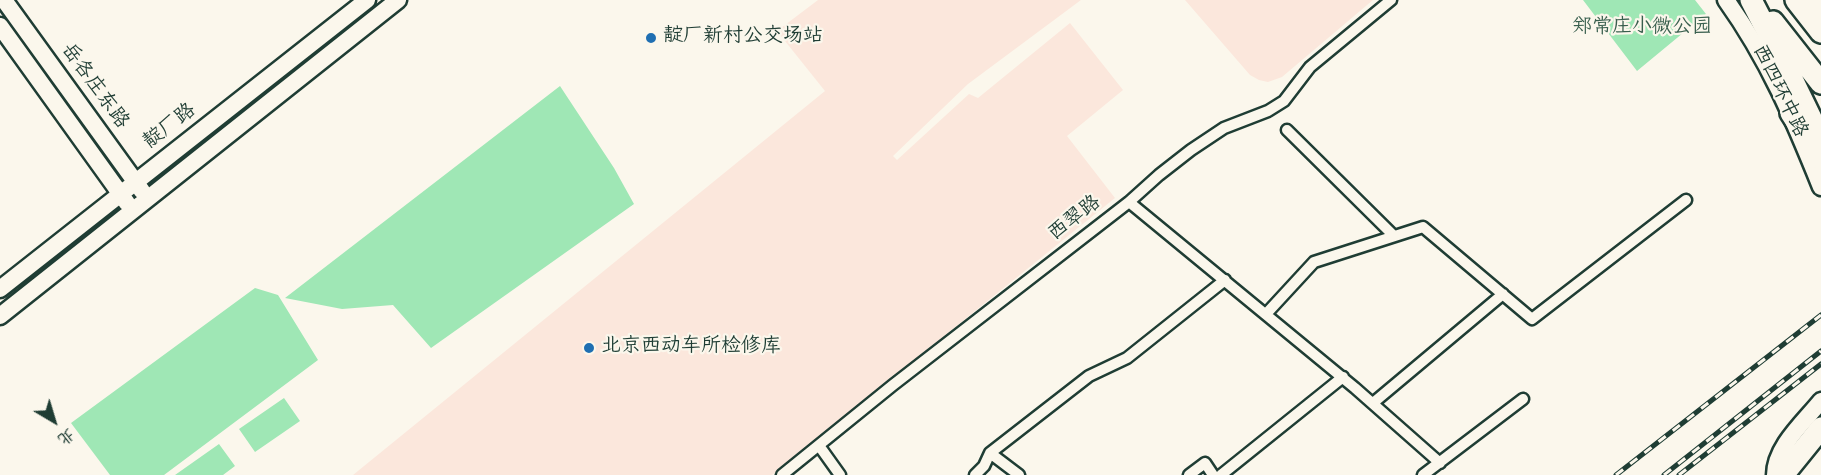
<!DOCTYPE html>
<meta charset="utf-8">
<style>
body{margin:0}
#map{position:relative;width:1821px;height:475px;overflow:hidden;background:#fbf7ec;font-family:Dekko,"LXGW WenKai TC",sans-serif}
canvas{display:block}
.north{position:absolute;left:24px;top:391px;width:60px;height:60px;-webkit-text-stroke:4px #fbf7ec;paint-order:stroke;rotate:142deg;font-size:16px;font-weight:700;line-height:24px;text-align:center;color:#1f3d34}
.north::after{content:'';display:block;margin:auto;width:21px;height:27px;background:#1f3d34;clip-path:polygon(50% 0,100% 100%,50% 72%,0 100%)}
</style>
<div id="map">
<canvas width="1821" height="475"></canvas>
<div class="north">北</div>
</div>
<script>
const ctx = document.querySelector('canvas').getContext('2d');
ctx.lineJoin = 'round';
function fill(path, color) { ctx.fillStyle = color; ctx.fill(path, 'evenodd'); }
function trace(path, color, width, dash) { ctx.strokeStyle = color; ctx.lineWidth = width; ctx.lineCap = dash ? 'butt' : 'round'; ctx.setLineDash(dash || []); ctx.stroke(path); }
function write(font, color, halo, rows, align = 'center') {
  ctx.font = font + ' Dekko,"LXGW WenKai TC",sans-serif'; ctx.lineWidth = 4.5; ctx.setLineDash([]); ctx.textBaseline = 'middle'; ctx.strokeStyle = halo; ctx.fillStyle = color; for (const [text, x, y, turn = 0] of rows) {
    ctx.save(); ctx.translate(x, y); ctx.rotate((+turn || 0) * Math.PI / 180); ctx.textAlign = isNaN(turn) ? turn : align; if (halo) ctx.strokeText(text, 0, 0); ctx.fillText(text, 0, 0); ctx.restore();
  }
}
const built = new Path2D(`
 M818 0H1081L968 84 893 156 897 160 969 94 978 98 1070 23 1123 90 1067 136 1115 198 772 475H353L825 91 777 31Z
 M1185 0H1373L1282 77 1268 82 1259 80 1250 75Z`);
const green = new Path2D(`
 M1583 0H1695L1706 14 1637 71Z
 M560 86 614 168 634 204 431 348 393 305 342 309 285 298Z
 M255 288 278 295 318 360 164 475H110L71 423Z
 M284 398 300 421 255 452 239 429Z
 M219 444 235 466 223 475H175Z`);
const street = new Path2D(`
 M1287 130 1394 236
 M1129 202 1355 388 1440 463
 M1266 314 1314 262 1423 227 1532 319 1686 200
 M1373 403 1503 294
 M820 447 840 475
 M990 453 1019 475
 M782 475 893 385 1129 202 1159 175 1191 150 1224 128 1268 111 1284 101 1310 67 1391 0
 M975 475 984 466 990 453 1089 376 1127 358 1225 280
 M1189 475 1205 463 1213 475
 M1221 475 1343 377
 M1423 475 1523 399`);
const secondary = new Path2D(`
 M4 0 142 191
 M1726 0C1769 60 1794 120 1821 187
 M0 26 127 203
 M0 289 367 0
 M0 316 398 0
 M1775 475C1775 447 1804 422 1821 401`);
const highway = new Path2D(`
 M1751 0 1794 83 1821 139
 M1796 0 1821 32
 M1814 0 1821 5
 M1773 22 1821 83
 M1791 113 1821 159
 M1783 475 1821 428`);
const rail = new Path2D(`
 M1616 475 1821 315
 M1664 475 1821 351
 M1679 475 1821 364`);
const markers = [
 [651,38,6,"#1f6fb2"],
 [589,348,6,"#1f6fb2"]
];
const parkNames = [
 ["郑常庄小微公园",1642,29]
];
const poiNames = [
 ["靛厂新村公交场站",663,38],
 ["北京西动车所检修库",601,348]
];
const streetNames = [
 ["岳各庄东路",93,87,54],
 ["西四环中路",1778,92,64],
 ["靛厂路",171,128,-38],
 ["西翠路",1076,220,-38]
];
fill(built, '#fbe7dc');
fill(green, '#9fe7b5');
trace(street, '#1f3d34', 15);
trace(secondary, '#1f3d34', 21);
trace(highway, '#1f3d34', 26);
trace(street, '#fbf7ec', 10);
trace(secondary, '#fbf7ec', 16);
trace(highway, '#fbf7ec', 21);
trace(rail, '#1f3d34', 5);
trace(rail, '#fbf7ec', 3, [9]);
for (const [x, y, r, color] of markers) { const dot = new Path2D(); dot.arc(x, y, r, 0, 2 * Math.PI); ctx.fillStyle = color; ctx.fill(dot); trace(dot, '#fbf7ec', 2); }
write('20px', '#395f4e', '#fbf7ec', parkNames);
write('20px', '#1f3d34', '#fbf7ec', poiNames, 'left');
write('20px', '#1f3d34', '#fbf7ec', streetNames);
</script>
